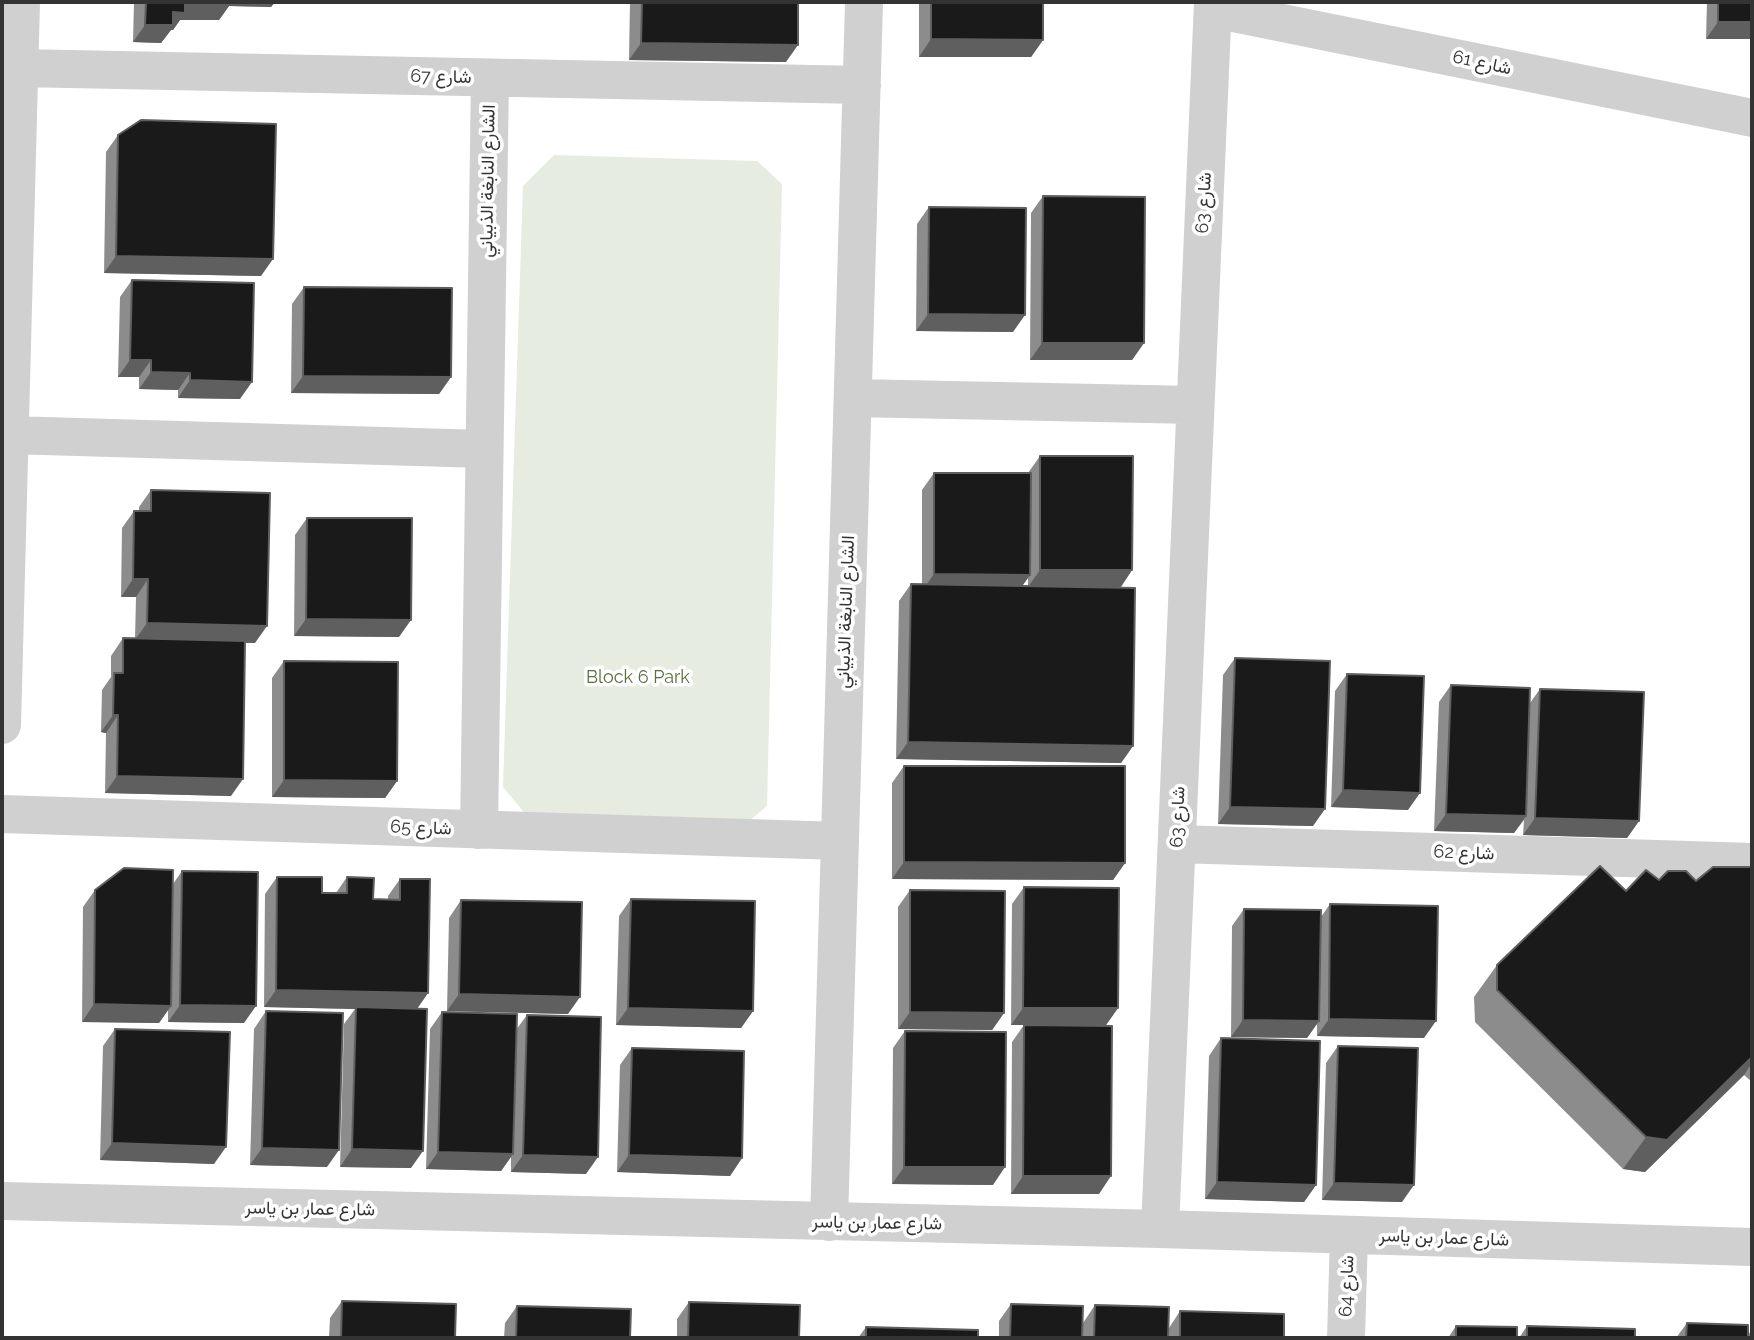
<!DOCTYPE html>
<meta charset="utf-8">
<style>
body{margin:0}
#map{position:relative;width:1754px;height:1340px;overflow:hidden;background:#fff;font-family:Raleway,sans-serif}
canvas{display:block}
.frame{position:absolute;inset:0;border:4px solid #333;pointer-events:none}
</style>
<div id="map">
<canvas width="1754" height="1340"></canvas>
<div class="frame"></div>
</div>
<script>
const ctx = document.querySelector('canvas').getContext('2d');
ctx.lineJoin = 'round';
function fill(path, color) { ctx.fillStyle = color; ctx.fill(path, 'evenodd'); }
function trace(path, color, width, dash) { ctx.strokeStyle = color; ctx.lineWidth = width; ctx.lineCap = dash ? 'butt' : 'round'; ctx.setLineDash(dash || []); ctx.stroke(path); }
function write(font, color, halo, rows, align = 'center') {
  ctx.font = font + ' Raleway,Vazirmatn,sans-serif'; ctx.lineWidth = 7; ctx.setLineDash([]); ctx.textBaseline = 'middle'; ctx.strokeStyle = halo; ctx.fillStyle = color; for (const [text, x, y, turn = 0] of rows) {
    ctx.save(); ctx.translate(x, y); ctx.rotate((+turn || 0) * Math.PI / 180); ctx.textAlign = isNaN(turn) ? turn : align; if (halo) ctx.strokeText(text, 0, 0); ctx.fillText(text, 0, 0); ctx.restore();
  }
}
const green = new Path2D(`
 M554 155 757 161 782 184 767 806 735 833 533 823 503 787 523 186Z`);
const minor = new Path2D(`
 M1213 9 1752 118
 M20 68 862 85
 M853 398 1195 405
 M10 435 484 449
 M2 725 21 2
 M2 814 840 841
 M479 830 490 78
 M1177 844 1752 862
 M2 1201 1160 1229 1752 1247
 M829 1222 864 2
 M1160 1229 1213 2
 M1346 1338 1349 1235`);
const wall = new Path2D(`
 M134 2H275L271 7 229 6 219 20H180L173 30H171L161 43 133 42Z
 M630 2H798L786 62 629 60Z
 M919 2H1043V40L1031 57H919Z
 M1707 2H1752L1706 39Z
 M118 135 261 276 104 273 106 152Z
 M1043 196 1144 343 1132 360H1030L1031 213Z
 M929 207 1013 332 916 331 917 224Z
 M132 280 240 399 178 398V390L139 389V377H118L120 297Z
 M304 287 451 377 439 394 291 393 292 304Z
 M1040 456 1132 570 1121 587 1133 746 1121 763 896 759 899 601 911 584H922V490L934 473H1028ZM1028 578V586H1022Z
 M151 490 255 643H245L231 796 105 793 106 733 101 732 102 690 111 677V656L123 638 135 639 136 597H121L122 528 134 511H139V507Z
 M307 518 399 637 294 636 295 535Z
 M1235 658 1313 826 1218 824 1223 675Z
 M284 661 397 781 385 798 272 797V678Z
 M1347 674 1408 810 1331 807 1335 691Z
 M1451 685 1530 703 1540 689 1639 821 1627 838 1523 835 1524 820 1514 833 1434 831 1439 702Z
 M904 766 1125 863 1113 880 892 879V783Z
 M1752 867V1082L1744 1075 1645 1172 1623 1169 1475 1022 1474 997 1497 965 1626 891 1659 880 1696 881Z
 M182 871 244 1023 168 1022V1010L159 1023 82 1022 83 907 95 890 173 884Z
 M277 877 322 893H336L347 877 373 899H388V896L400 879 428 993 417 1009 411 1168 340 1167 344 1024 355 1009 264 1007 265 894Z
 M1024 887 1118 1008 1106 1025 1099 1194H1011L1012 1042 1024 1025H1011L1012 904Z
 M910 890 1004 1013 992 1030 898 1029V907Z
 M631 899 753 1011 741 1028 616 1025 619 916Z
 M461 900 568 1014 447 1011 449 918Z
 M1330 904 1424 1038 1317 1036V1024L1307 1038 1231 1037 1232 926 1244 909 1321 917Z
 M266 1011 327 1167 250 1165 254 1029Z
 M442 1012 516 1030 527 1015 586 1174 511 1172V1157L501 1171 426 1169 430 1029Z
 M115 1029 214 1164 100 1160 103 1046Z
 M905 1031 993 1185 892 1184 893 1048Z
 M1221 1038 1316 1185 1304 1202 1205 1199 1209 1056Z
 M1338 1046 1402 1202 1322 1200 1326 1063Z
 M632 1048 742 1158 730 1176 617 1172 620 1065Z
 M342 1301 455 1338H329L330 1318Z
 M689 1302 799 1338H677V1319Z
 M1011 1304 1082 1338H999V1321Z
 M1095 1305 1169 1328 1180 1311 1284 1338H1082L1083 1323Z
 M517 1306 630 1338H504L505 1323Z
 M1687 1323 1748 1335 1752 1329V1338H1676Z
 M1456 1326 1517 1338H1448Z
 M1527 1326 1635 1338H1519Z
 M866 1327 978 1338H858Z`);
const shadedWall = new Path2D(`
 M185 2H275L271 7 229 6 219 20H180L173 30H171L161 43 133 42 145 25 173 12Z
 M1718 22H1752V39H1706Z
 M931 39 1043 40 1031 57H919Z
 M641 43 798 45 786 62 629 60Z
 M116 256 273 259 261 276 104 273Z
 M928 314 1025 315 1013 332 916 331Z
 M1042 343H1144L1132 360H1030Z
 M130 360H151L139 377H118Z
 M151 372 190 373 178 390 139 389Z
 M303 376 451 377 439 394 291 393Z
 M190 380 252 382 240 399 178 398Z
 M1040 570H1132L1120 588 1028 587Z
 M934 574 1030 575 1018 592 922 591Z
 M133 579H148L136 597H121Z
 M306 619 411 620 399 637 294 636Z
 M147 623 267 626 255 643 135 640Z
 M113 715H118L106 733 101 732Z
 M908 742 1133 746 1121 763 896 759Z
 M117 776 243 779 231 796 105 793Z
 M284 780 397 781 385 798 272 797Z
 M1343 790 1420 793 1408 810 1331 807Z
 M1230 807 1325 809 1313 826 1218 824Z
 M1446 814 1526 816 1514 833 1434 831Z
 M1535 818 1639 821 1627 838 1523 835Z
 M904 862 1125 863 1113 880 892 879Z
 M276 990 428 993 416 1010 356 1007 355 1009 264 1007Z
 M459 994 580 997 568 1014 447 1011Z
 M94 1004 171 1006 159 1023 82 1022Z
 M180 1005 256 1006 244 1023 168 1022Z
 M628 1008 753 1011 741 1028 616 1025Z
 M1023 1008H1118L1106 1025H1011Z
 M910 1012 1004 1013 992 1030 898 1029Z
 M1329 1019 1436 1021 1424 1038 1317 1036Z
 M1243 1020 1319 1021 1307 1038 1231 1037Z
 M1752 1057V1063L1744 1075 1645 1172 1623 1169 1646 1137Z
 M112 1143 226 1147 214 1164 100 1160Z
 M262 1148 339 1150 327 1167 250 1165Z
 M352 1149 423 1151 411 1168 340 1167Z
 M438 1152 513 1154 501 1171 426 1169Z
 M523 1155 598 1157 586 1174 511 1172Z
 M629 1155 742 1158 730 1176 617 1172Z
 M904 1167H1005L993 1185 892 1184Z
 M1023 1176H1111L1099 1194H1011Z
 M1217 1182 1316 1185 1304 1202 1205 1199Z
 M1334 1183 1414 1185 1402 1202 1322 1200Z`);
const building = new Path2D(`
 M146 2H231V3L185 2V13L173 12V25H145Z
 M642 2H798V45L641 43Z
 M931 2H1043V40L931 39Z
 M1718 2H1752V22H1718Z
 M141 120 276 124 273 259 116 256 118 135Z
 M1043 196 1145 197 1144 343H1042Z
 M929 207 1026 208 1025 315 928 314Z
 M132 280 254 283 252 382 190 380V373L151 372V360H130Z
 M304 287 452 288 451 377 303 376Z
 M1040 456H1133L1132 570H1040Z
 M934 473H1031L1030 575 934 574Z
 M151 490 270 493 267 626 147 623 148 579H133L134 511H151Z
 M307 518H412L411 620 306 619Z
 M911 584 1135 588 1133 746 908 742Z
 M123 638 245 641 243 779 117 776 118 715H113L114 673H123Z
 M1235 658 1330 661 1325 809 1230 807Z
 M284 661 398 662 397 781 284 780Z
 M1347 674 1424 676 1420 793 1343 790Z
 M1451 685 1530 688 1526 816 1446 814Z
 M1540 689 1644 692 1639 821 1535 818Z
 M904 766H1125V863L904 862Z
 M1600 866 1626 891 1646 870 1659 880 1668 871H1686L1696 881 1713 867H1752V1057L1667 1140 1646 1137 1497 990V965Z
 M124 868 173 870 171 1006 94 1004 95 890Z
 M182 871 258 872 256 1006 180 1005Z
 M277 877H322V893H347V877L374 878 373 899 400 900V879H430L428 993 276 990Z
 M1024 887 1119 888 1118 1008H1023Z
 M910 890 1005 891 1004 1013 910 1012Z
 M631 899 755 901 753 1011 628 1008Z
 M461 900 582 902 580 997 459 994Z
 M1330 904 1438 906 1436 1021 1329 1019Z
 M1244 909 1321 910 1319 1021 1243 1020Z
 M356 1007 427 1009 423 1151 352 1149Z
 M266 1011 343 1013 339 1150 262 1148Z
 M442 1012 517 1014 513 1154 438 1152Z
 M527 1015 601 1017 598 1157 523 1155Z
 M1024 1025 1112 1026 1111 1176H1023Z
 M115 1029 230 1032 226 1147 112 1143Z
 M905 1031 1006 1032 1005 1167H904Z
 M1221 1038 1320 1041 1316 1185 1217 1182Z
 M1338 1046 1418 1048 1414 1185 1334 1183Z
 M632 1048 744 1051 742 1158 629 1155Z
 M342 1301 456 1304 455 1338H341Z
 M689 1302 800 1305 799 1338H688Z
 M1011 1304 1083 1306 1082 1338H1010Z
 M1095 1305 1169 1307 1168 1338H1094Z
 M517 1306 631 1309 630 1338H516Z
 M1180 1311 1284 1314V1338H1180Z
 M1687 1323 1748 1325V1338H1686Z
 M1456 1326 1517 1327V1338H1456Z
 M1527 1326 1635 1329V1338H1527Z
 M866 1327 978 1330V1338H866Z`);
const streetNames = [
 ["شارع 61",1482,63,12],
 ["شارع 67",441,77,1],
 ["الشارع النابغة الذبياني",488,181,-89],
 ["شارع 63",1204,203,-87],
 ["الشارع النابغة الذبياني",846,612,-88],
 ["شارع 63",1178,817,-88],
 ["شارع 65",421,828,2],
 ["شارع 62",1464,853,2],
 ["شارع عمار بن ياسر",310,1209,1],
 ["شارع عمار بن ياسر",877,1223,1],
 ["شارع عمار بن ياسر",1444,1238,2],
 ["شارع 64",1347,1286,-88]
];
const parkNames = [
 ["Block 6 Park",638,678]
];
fill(green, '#e6ecdf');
trace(minor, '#d0d0d0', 38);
fill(wall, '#8c8c8c');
fill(shadedWall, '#5f5f5f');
fill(building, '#1a1a1a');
trace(building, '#5f5f5f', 2);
write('18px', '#333', '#fff', streetNames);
write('18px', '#56703f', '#fff', parkNames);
</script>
